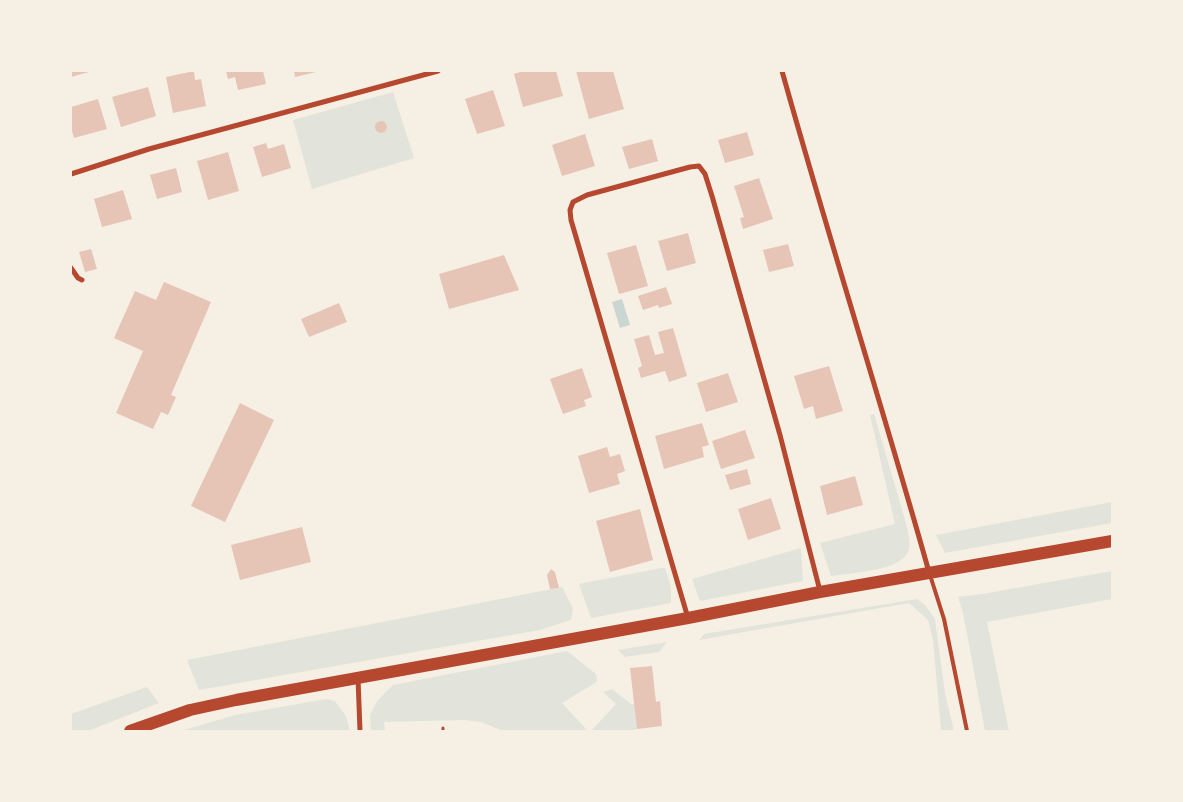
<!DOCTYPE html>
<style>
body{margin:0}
#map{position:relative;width:1183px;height:802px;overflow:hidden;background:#f6efe4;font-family:"Sofia Sans Condensed",sans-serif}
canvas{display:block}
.frame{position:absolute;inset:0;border:72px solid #f6efe4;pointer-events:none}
</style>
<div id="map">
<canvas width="1183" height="802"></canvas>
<div class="frame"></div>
</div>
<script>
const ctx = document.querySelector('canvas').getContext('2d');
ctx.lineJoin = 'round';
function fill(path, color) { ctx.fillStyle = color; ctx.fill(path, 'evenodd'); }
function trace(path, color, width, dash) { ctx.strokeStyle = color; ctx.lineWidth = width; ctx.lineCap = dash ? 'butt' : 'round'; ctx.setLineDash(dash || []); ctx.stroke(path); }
const green = new Path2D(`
 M393 92 414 158 312 189 293 120Z
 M874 414 905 520C907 529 912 543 908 552 900 571 850 573 831 576L820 543 895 524 870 415Z
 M1112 502V523L945 553 936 535Z
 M801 548 803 581 700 601 692 579Z
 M661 568H665L671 587V603L591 618 579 584Z
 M1112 571V599L987 622 1009 731H985L963 613 958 597 982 594Z
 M562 587 573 608 571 620 540 630 199 690 187 660Z
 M917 599 925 605 935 619 945 693 954 731H941L933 640 928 620 909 603 699 640 704 634Z
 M667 642 659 652 625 657 618 650Z
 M567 651 596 674 597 681 595 683 562 703 588 731H503L481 722 464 720 384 722 385 731H371L370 715 377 701 393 685Z
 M147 687 159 703 88 731H71V714Z
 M612 689 631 704H635L637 729 632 731H591L616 704 603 692Z
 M326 699 335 701 346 716 350 731H181L235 715Z`);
const water = new Path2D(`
 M622 299 630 325 620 328 612 302Z`);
const building = new Path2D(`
 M71 71H89V72L71 77Z
 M194 71 195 80 201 79 206 106 173 113 166 77Z
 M226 71H263L266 84 238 90 235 77 228 79Z
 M294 71H316V72L295 77Z
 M523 71H556L563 96 523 107 514 74Z
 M576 71H613L624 109 589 119Z
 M148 87 156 116 121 127 112 97Z
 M493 90 505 126 477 134 465 99Z
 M98 99 107 129 74 138 71 127V107Z
 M375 127a6 6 0 1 1 12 0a6 6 0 1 1-12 0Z
 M747 132 754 155 725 163 718 140Z
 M585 134 595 166 562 176 552 145Z
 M652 139 658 161 629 169 622 147Z
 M266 143 268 149 284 144 291 168 262 177 253 147Z
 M228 152 239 191 208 200 197 161Z
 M176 168 182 192 157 199 150 175Z
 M759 178 773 219 743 229 740 218 744 217 734 186Z
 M123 190 132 219 102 227 94 199Z
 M688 233 696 263 667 271 658 241Z
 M788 244 794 266 769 272 763 250Z
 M636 245 648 286 619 294 607 253Z
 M91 249 97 269 85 272 79 252Z
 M504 255 519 290 449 309 439 274Z
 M164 282 211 302 171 395 176 397 168 415 161 412 153 429 116 413 143 351 114 338 135 291 156 300Z
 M666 287 672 304 659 308 658 305 643 310 638 296Z
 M339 303 347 322 309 337 301 319Z
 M673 328 687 376 669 382 665 371 641 378 638 368 642 366 634 339 649 335 655 355 664 353 658 332Z
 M829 366 843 411 816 419 813 406 804 409 794 376Z
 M582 368 592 397 584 400 586 406 563 414 550 379Z
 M728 373 738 402 706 412 697 383Z
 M240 403 274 420 225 522 191 506Z
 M702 423 709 445 702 447 704 457 664 469 655 436Z
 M745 430 755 458 721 469 712 441Z
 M607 447 610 457 620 454 625 471 617 474 620 484 589 493 578 456Z
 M747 469 751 484 730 490 725 475Z
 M855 476 863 505 827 515 820 486Z
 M771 498 781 529 748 540 738 509Z
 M640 509 653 560 610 572 596 521Z
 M302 527 311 562 240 580 231 545Z
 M551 569 555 572 559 588 550 589 547 575Z
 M652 666 656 702 660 701 662 726 637 729 630 668Z`);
const path = new Path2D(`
 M443 728V731`);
const service = new Path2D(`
 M930 575 944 619 967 731`);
const minor = new Path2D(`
 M782 71C829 239 882 405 929 572
 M71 174 149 149 438 71
 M71 268 78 278 82 280
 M688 618 571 220 570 210 573 202 587 195 690 167 699 166 705 174 712 196 780 435 820 591
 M358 678 360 731`);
const primary = new Path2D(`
 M130 731 190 710 236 700 688 618 820 592 1112 541`);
fill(green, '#e2e4dc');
fill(water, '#c9d6d2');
fill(building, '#e6c5b7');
trace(path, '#b5482f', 3);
trace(service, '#b5482f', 4);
trace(minor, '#b5482f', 5);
trace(primary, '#b5482f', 12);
</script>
